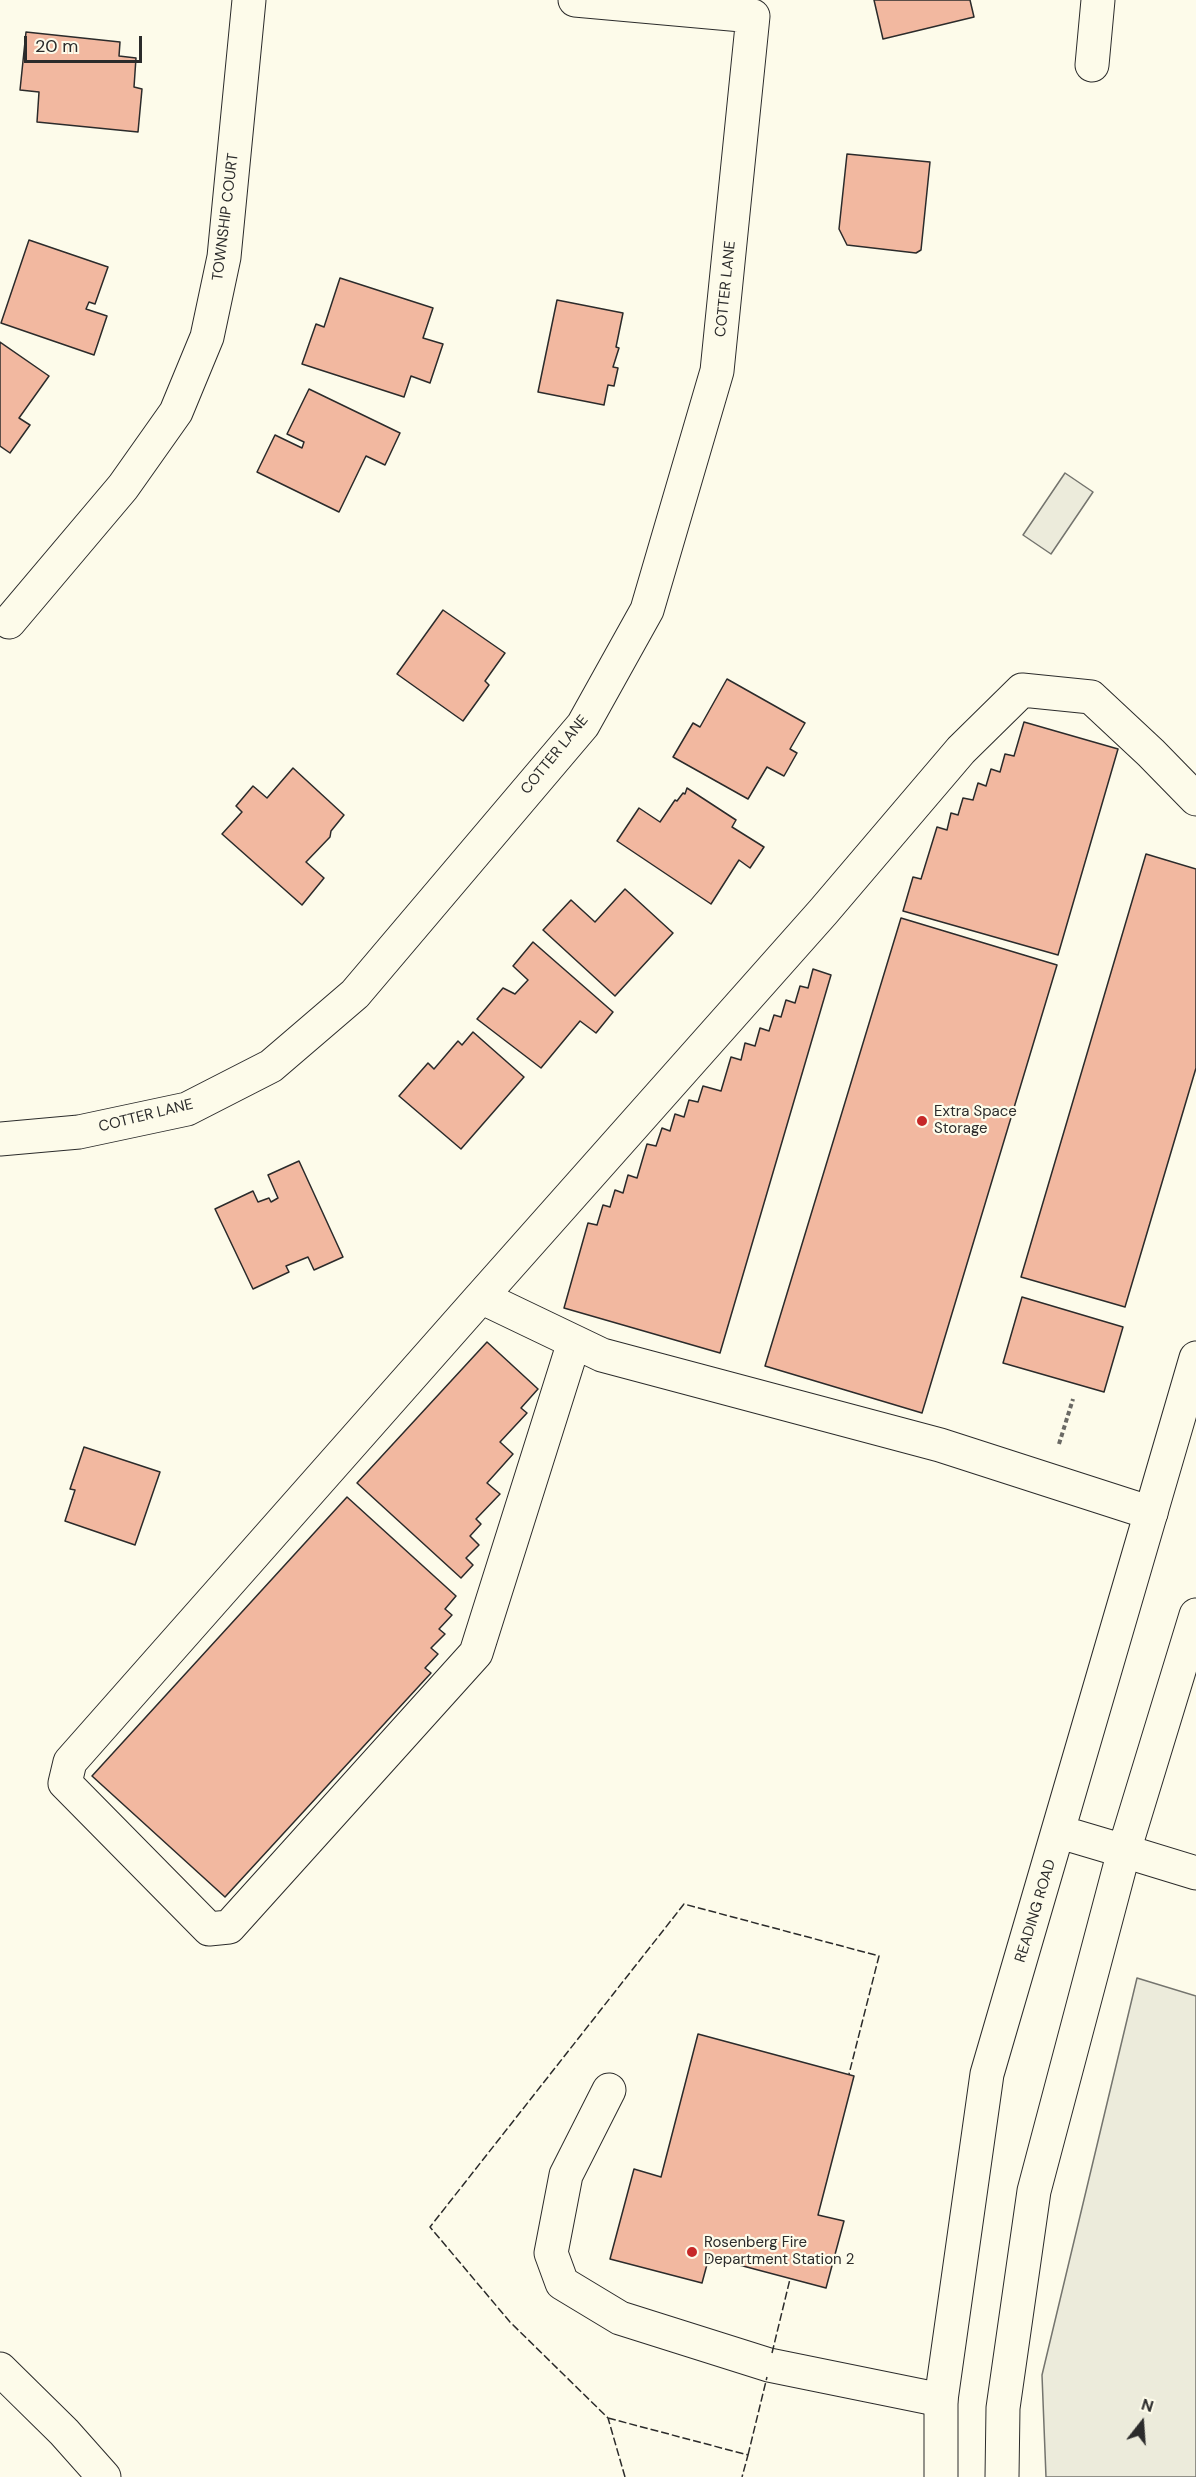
<!DOCTYPE html>
<style>
body{margin:0}
#map{position:relative;width:1196px;height:2477px;overflow:hidden;background:#fdfbea;font-family:"DM Sans",sans-serif}
canvas{display:block}
.north{position:absolute;left:1112px;top:2393px;width:60px;height:60px;-webkit-text-stroke:4px #fdfbea;paint-order:stroke;rotate:17deg;font-size:16px;font-weight:700;line-height:24px;text-align:center;color:#2b2b2b}
.north::after{content:'';display:block;margin:auto;width:21px;height:27px;background:#2b2b2b;clip-path:polygon(50% 0,100% 100%,50% 72%,0 100%)}
.scale{position:absolute;left:24px;top:36px;width:118px;height:27px;box-sizing:border-box;border:3px solid #2b2b2b;border-top:0;padding-left:8px;font-size:18px;line-height:21px;white-space:nowrap;color:#2b2b2b;-webkit-text-stroke:4px #fdfbea;paint-order:stroke}
</style>
<div id="map">
<canvas width="1196" height="2477"></canvas>
<div class="north">N</div>
<div class="scale">20 m</div>
</div>
<script>
const ctx = document.querySelector('canvas').getContext('2d');
ctx.lineJoin = 'round';
function fill(path, color) { ctx.fillStyle = color; ctx.fill(path, 'evenodd'); }
function trace(path, color, width, dash) { ctx.strokeStyle = color; ctx.lineWidth = width; ctx.lineCap = dash ? 'butt' : 'round'; ctx.setLineDash(dash || []); ctx.stroke(path); }
function write(font, color, halo, rows, align = 'center') {
  ctx.font = font + ' "DM Sans",sans-serif'; ctx.lineWidth = 4.5; ctx.setLineDash([]); ctx.textBaseline = 'middle'; ctx.strokeStyle = halo; ctx.fillStyle = color; for (const [text, x, y, turn = 0] of rows) {
    ctx.save(); ctx.translate(x, y); ctx.rotate((+turn || 0) * Math.PI / 180); ctx.textAlign = isNaN(turn) ? turn : align; if (halo) ctx.strokeText(text, 0, 0); ctx.fillText(text, 0, 0); ctx.restore();
  }
}
const green = new Path2D(`
 M1065 473 1093 492 1051 554 1023 535Z
 M1137 1978 1196 1996V2477H1046L1042 2375Z`);
const building = new Path2D(`
 M874 0H970L974 17 883 39Z
 M26 32 120 42 119 56 136 58 134 87 142 89 138 132 37 122 39 92 20 90Z
 M847 154 930 162 921 250 916 253 847 245 839 229Z
 M29 240 108 267 95 304 89 302 86 309 107 316 94 355 1 323Z
 M340 278 433 308 423 338 443 344 430 383 411 376 404 397 302 364 316 324 324 327Z
 M557 300 623 313 616 347 619 348 613 367 618 368 614 386 608 385 604 405 538 392Z
 M0 342 49 376 19 418 30 425 10 453 0 446Z
 M309 389 400 433 385 465 366 456 339 512 257 472 275 435 302 448 304 442 287 434Z
 M443 610 505 653 485 681 489 685 463 721 397 674Z
 M727 679 805 723 790 749 797 753 784 776 767 767 748 799 673 757 693 723 700 727Z
 M1024 722 1118 749 1058 955 903 911 913 877 921 879 937 827 947 830 951 813 958 815 963 798 973 800 978 783 986 786 991 769 1000 772 1005 754 1014 756Z
 M293 768 344 815 331 831 330 837 306 862 324 878 302 905 222 834 242 812 236 806 253 786 267 798Z
 M687 788 736 820 732 827 764 847 750 868 739 860 711 904 617 841 639 808 660 822 675 800 677 801 683 793 685 794Z
 M1146 854 1196 869V1068L1125 1307 1021 1277Z
 M625 889 673 933 615 996 543 930 571 900 595 922Z
 M901 918 1057 965 922 1413 765 1366Z
 M533 942 613 1012 596 1033 580 1021 541 1068 477 1019 503 988 515 994 528 980 513 966Z
 M813 969 831 975 720 1353 564 1308 588 1223 597 1225 603 1205 610 1207 615 1190 623 1193 628 1175 637 1178 647 1144 656 1146 662 1128 670 1131 675 1114 684 1117 689 1100 698 1102 703 1086 721 1091 731 1057 741 1060 745 1043 755 1046 760 1028 769 1031 774 1015 781 1017 786 1000 795 1003 800 986 808 988Z
 M473 1032 524 1077 461 1149 399 1096 428 1063 434 1069 458 1041 462 1045Z
 M299 1161 343 1257 314 1270 308 1257 286 1266 289 1272 253 1289 215 1209 253 1191 258 1202 269 1198 271 1202 278 1198 268 1175Z
 M1022 1297 1123 1327 1104 1392 1003 1363Z
 M487 1342 538 1389 521 1408 527 1413 500 1442 513 1454 487 1483 500 1494 476 1519 481 1524 470 1536 479 1545 466 1558 473 1565 461 1578 357 1483Z
 M84 1447 160 1472 135 1545 65 1521 75 1490 70 1489Z
 M347 1497 456 1596 445 1609 452 1615 439 1629 445 1634 431 1648 438 1654 425 1668 431 1673 225 1897 92 1776Z
 M698 2034 854 2076 818 2215 844 2221 826 2288 709 2257 702 2283 610 2259 634 2169 661 2177Z`);
const path = new Path2D(`
 M1059 1444 1073 1399`);
const minor = new Path2D(`
 M1092 65 1098 0
 M9 622 123 487 176 412 207 337 224 257 249 0
 M0 1139 79 1132 187 1109 271 1066 355 994 583 725 647 610 717 371 753 16 575 0
 M481 1297 70 1762 65 1783 209 1929 229 1927 476 1653 574 1342
 M1151 1513 940 1445 602 1355 481 1297 823 912 961 750 1022 690 1091 697 1151 753 1196 799
 M1124 1851 1196 1873
 M609 2090 566 2175 551 2253 562 2283 620 2318 769 2365 941 2400
 M0 2369 64 2432 104 2477`);
const major = new Path2D(`
 M1060 1832 1124 1851
 M941 2477V2400L987 2074 1196 1358
 M1002 2477 1003 2408 1034 2191 1124 1851 1196 1615`);
const fence = new Path2D(`
 M772 2353 790 2279
 M608 2418 748 2455 742 2477
 M748 2455 767 2377
 M625 2477 608 2418 510 2322 430 2227 684 1904 879 1956 849 2074`);
const markers = [
 [922,1121,6,"#c62828"],
 [692,2252,6,"#c62828"]
];
const streetNames = [
 ["TOWNSHIP COURT",226,217,-83],
 ["COTTER LANE",726,289,-84],
 ["COTTER LANE",555,755,-51],
 ["COTTER LANE",146,1116,-14],
 ["READING ROAD",1036,1911,-73]
];
const poiNames = [
 ["Extra Space",934,1112],
 ["Storage",934,1129],
 ["Rosenberg Fire",704,2243],
 ["Department Station 2",704,2260]
];
fill(green, '#ecebdb');
trace(green, '#74746e', 1.5);
fill(building, '#f2b8a0');
trace(building, '#2b2b2b', 1.5);
trace(minor, '#2b2b2b', 35);
trace(major, '#2b2b2b', 35);
trace(path, '#6a6964', 4, [4.5, 3]);
trace(minor, '#fdfbea', 33);
trace(major, '#fdfbea', 33);
trace(fence, '#2b2b2b', 1.5, [8, 3]);
for (const [x, y, r, color] of markers) { const dot = new Path2D(); dot.arc(x, y, r, 0, 2 * Math.PI); ctx.fillStyle = color; ctx.fill(dot); trace(dot, '#fdfbea', 2); }
write('15px', '#2b2b2b', '#fdfbea', streetNames);
write('15px', '#2b2b2b', '#fdfbea', poiNames, 'left');
</script>
